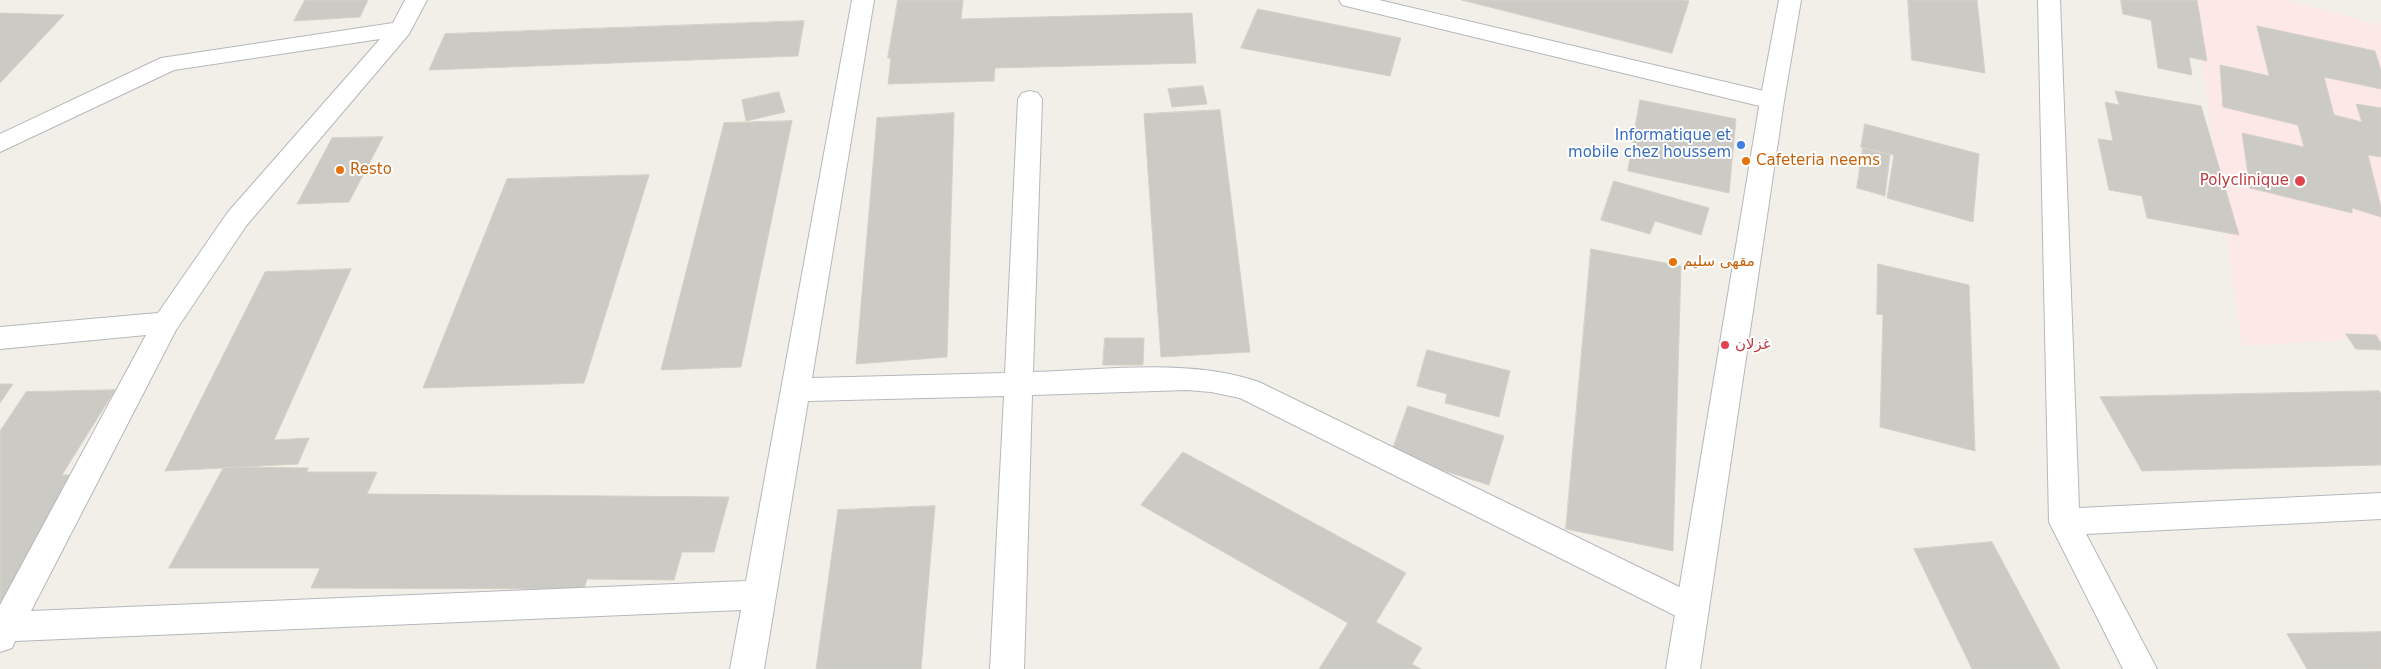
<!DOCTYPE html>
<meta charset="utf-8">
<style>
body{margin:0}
canvas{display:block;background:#f1efe8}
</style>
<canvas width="2381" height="669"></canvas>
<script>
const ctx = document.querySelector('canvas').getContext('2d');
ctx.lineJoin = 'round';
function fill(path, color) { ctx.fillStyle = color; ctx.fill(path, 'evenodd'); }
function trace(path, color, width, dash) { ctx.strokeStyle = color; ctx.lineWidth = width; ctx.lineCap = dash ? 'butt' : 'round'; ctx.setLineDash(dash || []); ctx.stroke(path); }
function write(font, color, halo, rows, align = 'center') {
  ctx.font = font + ' "DejaVu Sans",Vazirmatn,sans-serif'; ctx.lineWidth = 4; ctx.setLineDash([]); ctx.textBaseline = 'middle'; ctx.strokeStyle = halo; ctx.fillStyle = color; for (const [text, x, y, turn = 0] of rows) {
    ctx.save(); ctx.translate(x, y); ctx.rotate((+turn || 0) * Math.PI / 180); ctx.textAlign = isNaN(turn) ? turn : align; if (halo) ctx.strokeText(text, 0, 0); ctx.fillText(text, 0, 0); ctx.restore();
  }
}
const medical = new Path2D(`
 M2193 0H2285L2381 25V338L2242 346Z`);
const building = new Path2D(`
 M305 0H368L360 17 294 21Z
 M898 0H963L961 19 1192 13 1196 63 995 68 994 81 888 84 891 58H888Z
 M1462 0H1683L1689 1 1672 53Z
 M1908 0H1977L1985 73 1912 60Z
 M2121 0H2197L2207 61 2189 57 2192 75 2158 68 2151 20 2123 14Z
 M1258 9 1401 38 1390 76 1241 48Z
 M0 13 64 15 0 83Z
 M804 21 798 56 429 70 445 34Z
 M2257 26 2375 51 2381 71V89L2324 77 2334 115 2362 122 2356 104 2381 108V157L2368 155 2381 207V217L2352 208V213L2250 188 2242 133 2304 147 2298 125 2223 107 2220 65 2269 76Z
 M1203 86 1207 104 1172 107 1168 89Z
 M2115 91 2201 106 2239 235 2147 218 2142 196 2109 190 2098 139 2113 141 2105 102 2119 105Z
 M779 92 785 112 746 121 742 100Z
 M1640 100 1736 119 1729 193 1628 171Z
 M1220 110 1250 352 1161 357 1144 114Z
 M954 113 947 357 856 364 877 118Z
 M792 121 741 367 661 370 724 123Z
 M1865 124 1979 154 1973 222 1887 198 1894 155 1861 147Z
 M383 137 349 202 297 204 332 138Z
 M1863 148 1890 155 1885 196 1857 188Z
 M649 175 584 383 423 388 507 179Z
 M1614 181 1709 208 1701 235 1655 221 1650 234 1601 220Z
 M1591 249 1681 266 1673 551 1566 529Z
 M1878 264 1969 285 1975 451 1880 427 1883 315 1877 314Z
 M351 269 274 440 309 438 298 464 165 471 265 272Z
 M2346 334 2376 335 2381 343V350L2356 349Z
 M1105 338H1144L1143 365H1103Z
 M1427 350 1510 371 1499 417 1445 403 1447 394 1417 386Z
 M0 384H13L0 403Z
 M115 390 62 475H79L0 605V431L26 392Z
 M2379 391 2381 394V465L2142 471 2100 397Z
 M1408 406 1504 436 1489 485 1391 454Z
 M1183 452 1406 573 1376 622 1422 648 1412 664 1421 669H1319L1348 623 1141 505Z
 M224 467 309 468 306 472H377L367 494 729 497 714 552H682L674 580 587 579 584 589 311 588 320 568H169Z
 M935 506 921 669H816L838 510Z
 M1992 542 2060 669H1972L1914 549Z
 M2381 632V669H2307L2287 634Z`);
const minor = new Path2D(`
 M405 0H427L409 34 246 226 176 330 31 611 746 581 852 0H874L812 378 1005 373 1018 99 1022 93 1030 91 1038 93 1042 99 1033 372C1107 370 1189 358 1259 382L1704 599 1709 609 1704 619 1693 624 1682 619 1240 398 1211 392 1187 390 1032 395 1024 669H990L1004 396 808 401 764 669H730L741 610 15 641 12 648 0 652V605L146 335 0 349V327L158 313 228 212 380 39 174 70 0 152V134L161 58 393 23Z
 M1339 0H1379L1772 93 1780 95 1784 101 1780 107 1772 109 1350 7 1342 5Z
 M2038 0H2060L2079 508 2381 493V519L2086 534 2157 669H2123L2049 522Z`);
const tertiary = new Path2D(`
 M1779 0H1801L1784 101 1700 669H1666L1760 101Z`);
const markers = [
 [1741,145,5,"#3f7fe0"],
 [1746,161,5,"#e8710a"],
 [340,170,5,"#e8710a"],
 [2300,181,6,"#e0444e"],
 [1673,262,5,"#e8710a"],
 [1725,345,5,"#e0444e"]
];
const shopNames = [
 ["Informatique et",1731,136],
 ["mobile chez houssem",1731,153]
];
const foodNames = [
 ["Cafeteria neems",1756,161],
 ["Resto",350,170],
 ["مقهى سليم",1683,262]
];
const healthNames = [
 ["Polyclinique",2289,181],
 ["غزلان",1735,345,"left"]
];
fill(medical, '#fce8e6');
fill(building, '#cccac5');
trace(building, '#d6d1c6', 1);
trace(minor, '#b5b8bc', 2);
trace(tertiary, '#b5b8bc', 2);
fill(minor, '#fff');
fill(tertiary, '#fff');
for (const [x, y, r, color] of markers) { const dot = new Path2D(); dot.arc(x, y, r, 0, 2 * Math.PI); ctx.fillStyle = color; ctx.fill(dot); trace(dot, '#fff', 2); }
write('15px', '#366cbe', '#fff', shopNames, 'right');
write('15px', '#c56008', '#fff', foodNames, 'left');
write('15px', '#be3a42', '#fff', healthNames, 'right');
</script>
